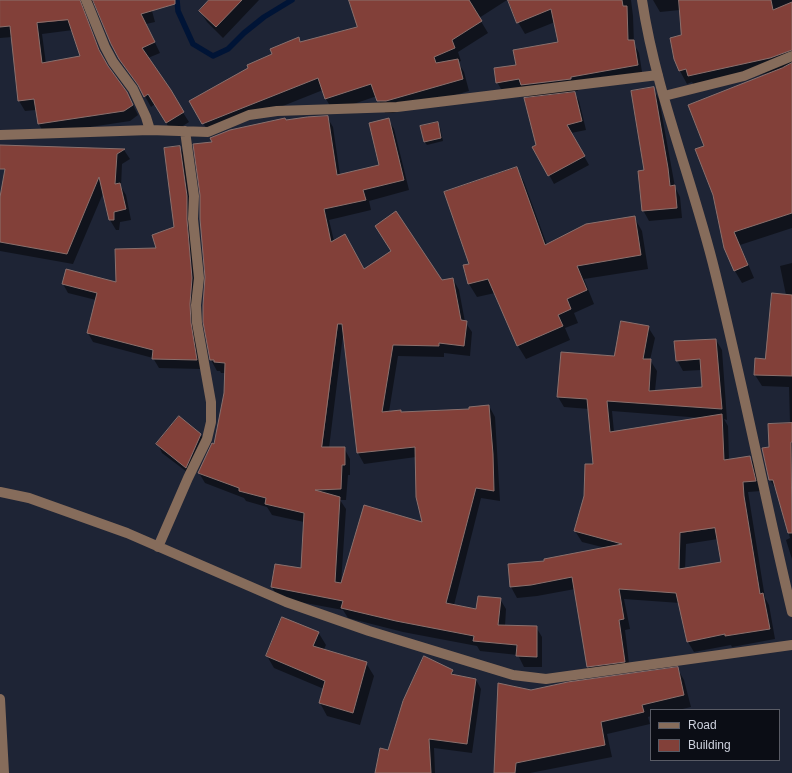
<!DOCTYPE html>
<style>
body{margin:0}
#map{position:relative;width:792px;height:773px;overflow:hidden;background:#1e2435;font-family:Helvetica,sans-serif}
canvas{display:block}
.legend{position:absolute;left:650px;top:709px;width:130px;height:52px;box-sizing:border-box;background:#0b0d15;border:1px solid #595b65;margin:0;padding:5px 7px;list-style:none;font-size:12px;color:#cdd1dd}
.legend li{display:flex;align-items:center;gap:8px;height:20px}
.legend b{width:20px;border:1px solid #595b65}
</style>
<div id="map">
<canvas width="792" height="773"></canvas>
<ul class="legend">
<li><b style="height:5px;background:#866c5b"></b>Road</li>
<li><b style="height:11px;background:#824039"></b>Building</li>
</ul>
</div>
<script>
const ctx = document.querySelector('canvas').getContext('2d');
ctx.lineJoin = 'round';
function fill(path, color) { ctx.fillStyle = color; ctx.fill(path, 'evenodd'); }
function trace(path, color, width, dash) { ctx.strokeStyle = color; ctx.lineWidth = width; ctx.lineCap = dash ? 'butt' : 'round'; ctx.setLineDash(dash || []); ctx.stroke(path); }
const shadow = new Path2D(`
 M0 0H149L155 22 146 24 160 53 148 58 189 122 172 133 155 104 151 107 142 91 119 58 97 6 93 3 87 6 85 13 104 61 127 93 138 115 130 121 44 134 39 124 36 110 25 111 19 101 12 37 0 38ZM73 30 81 57 46 64 42 34Z
 M211 0H259L223 38 207 22 200 11Z
 M350 0H507L479 18 488 33 458 52 461 61 458 62 464 72 469 91 393 113H385L377 96 333 111 326 99 323 90 210 135 191 102 273 55 298 38 301 43 358 28Z
 M509 0H631L633 16 634 44 639 53 643 78 577 89 578 91H573L579 101 586 130 571 133 589 165 554 184 534 147 537 145 529 98 525 91 504 94 497 82 517 66 559 43 555 22 525 34 518 22Z
 M653 0H792V228L740 245 754 278 742 283 735 271 705 146 773 73 772 72 696 89 692 82 687 84 680 71 675 59 682 36 680 10 660 12Z
 M653 89 659 99 675 187 680 197 682 218 649 221 643 210Z
 M327 117 333 127 340 175 380 166 388 119 394 129 409 190 369 201 371 210 329 220 334 241 364 271 442 281 453 279 459 290 465 322 472 332 470 356 444 353V357L398 356 389 412 401 413 470 410 489 406 495 417 500 501 481 498 454 605 477 610 500 599 506 609 505 626 536 627 542 637V667H524L518 655 480 651 477 646 403 632 348 618 343 610 278 598 272 587 302 570 304 522 272 515 267 507 246 501 244 498 205 483 199 473 215 446 225 393 226 373H221L220 371H217L211 360 204 322 214 143 286 121ZM343 335 358 453 364 464 416 457 423 523 341 584 346 509 340 500H346L348 475H350V459L344 448H329Z
 M438 124 440 127 443 141 427 145 424 141Z
 M25 147 124 150 130 159 122 164 121 187 126 195 131 220 120 222 119 230H116L110 220 104 191 73 264 0 251V202Z
 M180 147 185 156 192 206 201 369 159 368 153 358 93 342 88 333 96 300 68 293 63 284 117 283 157 249 175 228Z
 M517 168 524 182 547 245 634 217 642 231 648 269 584 279 594 304 574 313 578 323 565 328 570 340 526 359 518 346 495 293 477 297 469 284 471 264Z
 M792 263V348L786 295 780 266Z
 M648 327 655 338 650 360 657 371 655 391 703 388 701 370 683 371 677 360 716 340 722 350 727 420 724 419 728 426 729 460 750 457 756 467 761 491 748 492 765 598 769 605 775 639 732 647 731 645 694 652 688 642 680 603 624 599 630 629 625 630 630 672 594 677 588 666 575 589 537 596 517 598 511 587 509 565 545 562 606 548 582 542 575 531 594 465 589 409 564 407 558 397 615 358ZM612 411 702 418 614 432ZM718 539 722 563 685 570 686 544Z
 M792 360V559L786 540 790 538 777 491 770 480V448L790 424 789 387 762 386 755 375Z
 M179 417 201 435 206 443 191 475 162 453 158 444Z
 M318 632 326 645 323 651 366 663 374 676 360 725 327 716 320 703 324 689 274 668 267 656Z
 M677 668 684 680 691 707 678 710H651V716L648 717 650 724 607 734 612 757 530 773H495L531 691Z
 M452 671 455 676 476 680 481 689 472 753 434 748 435 773H376Z`);
const stream = new Path2D(`
 M177 0 178 11 193 44 213 56 228 49 244 33 264 17 292 0`);
const building = new Path2D(`
 M0 0H80L99 50 108 66 127 92 133 105 124 111 38 124 34 99 18 101 10 26 0 27ZM68 20 80 56 42 63 37 23Z
 M93 0H175V4L141 14 155 42 142 48 171 90 184 112 166 123 148 94 144 97 138 85 119 59 111 44Z
 M209 0H242L216 27 199 11Z
 M349 0H469L482 21 452 40 455 48 434 57 436 63 458 59 463 79 386 101H377L371 84 325 99 318 78 202 124 189 101 248 68 247 65 272 54 270 49 299 37 300 42 357 27Z
 M508 0H622L623 6H627L628 40H634L638 65 571 77V79L521 85 519 79 496 83 494 68 516 65 513 50 558 42 551 9 517 23Z
 M679 0H771L773 10 792 2V50L770 58 688 76 686 69 679 71 674 59 670 38 681 35Z
 M792 63V213L734 232 748 265 734 271 724 248 713 195 695 149 704 146 688 105 782 68Z
 M654 87 668 168 670 186 675 185 677 208 642 211 638 171 644 170 631 91Z
 M575 92 582 121 567 125 585 156 548 176 532 147 536 145 524 98Z
 M328 116 337 175 379 165 369 123 389 118 404 180 363 190 366 200 324 209 331 242 345 234 364 269 391 251 375 226 396 211 442 280 453 278 461 320 467 321 464 346 439 343V346L393 345 382 412 401 410V412L469 409V407L489 405 493 454 494 491 476 488 446 603 476 609 478 596 501 598 498 625 537 626V657L516 656 517 645 473 641 474 636 396 621 341 608 343 601 271 587 275 564 301 568 304 513 265 504 266 498 239 491V488L198 473 212 443 214 444 224 393 225 363 214 362V360H210L203 322V305L205 277 200 219V195L193 144 212 142 210 138 230 130 285 118 286 120 307 117ZM338 324H342L357 453 415 447 416 497 422 522 364 505 341 583 335 582 340 497 315 490 341 489 342 465H345V447H322Z
 M438 122 441 138 424 142 420 126Z
 M0 145 125 149 117 154 115 184 120 183 126 209 114 212V220H109L99 177 67 254 0 242V197L5 169H0Z
 M180 146 187 196V220L192 278 190 304 191 323 197 360 152 359 153 350 87 333 97 293 62 284 66 269 116 282 115 249 156 248 152 235 174 227 164 148Z
 M517 167 545 245 586 224 635 216 641 255 577 266 587 290 567 299 571 309 558 315 563 326 517 346 488 279 468 284 463 265 469 264 444 192Z
 M772 293 792 295V376L754 375 755 358 765 359Z
 M621 321 649 326 643 359H651L649 391 702 387 700 359 676 361 674 341 716 339 722 409 607 401 610 432 722 414 724 460 750 456 756 481 743 482 744 496 760 594 763 593 770 629 725 636V634L687 642 676 593 619 589 624 619 619 620 625 662 587 667 572 577 531 585 510 587 508 564 544 561V559L622 544 574 531 584 496 585 464H593L587 399 557 397 561 352 614 356ZM715 528 721 562 679 569 680 533Z
 M179 416 201 434 186 468 156 444Z
 M792 423V442H791L792 533H788L773 480H769L762 448 769 447 768 424Z
 M282 617 319 632 313 646 367 662 353 713 319 703 325 681 266 656Z
 M424 656 453 670 451 674 476 679 467 744 429 739 431 773H375L380 748 388 750 403 701Z
 M678 667 684 695 642 705 644 712 601 722 605 745 516 763 515 773H494L498 683 531 690 568 682Z`);
const minor = new Path2D(`
 M86 0 105 47 113 62 133 89 146 117 150 130
 M642 0C656 93 693 181 715 272 743 385 765 499 792 612
 M664 96 744 76 792 56
 M0 135 150 130 208 132 249 115 277 111 397 107 658 75
 M0 492 29 498 127 533 286 602 369 631 513 675 546 679 792 645
 M158 547 188 478 207 439 211 422V402L197 323 196 305 199 278 193 219 194 196 185 131
 M0 699 4 773`);
fill(shadow, '#0007');
trace(stream, '#001436', 5.5);
fill(building, '#824039');
trace(building, '#8a706d', 1);
trace(minor, '#866c5b', 10);
</script>
